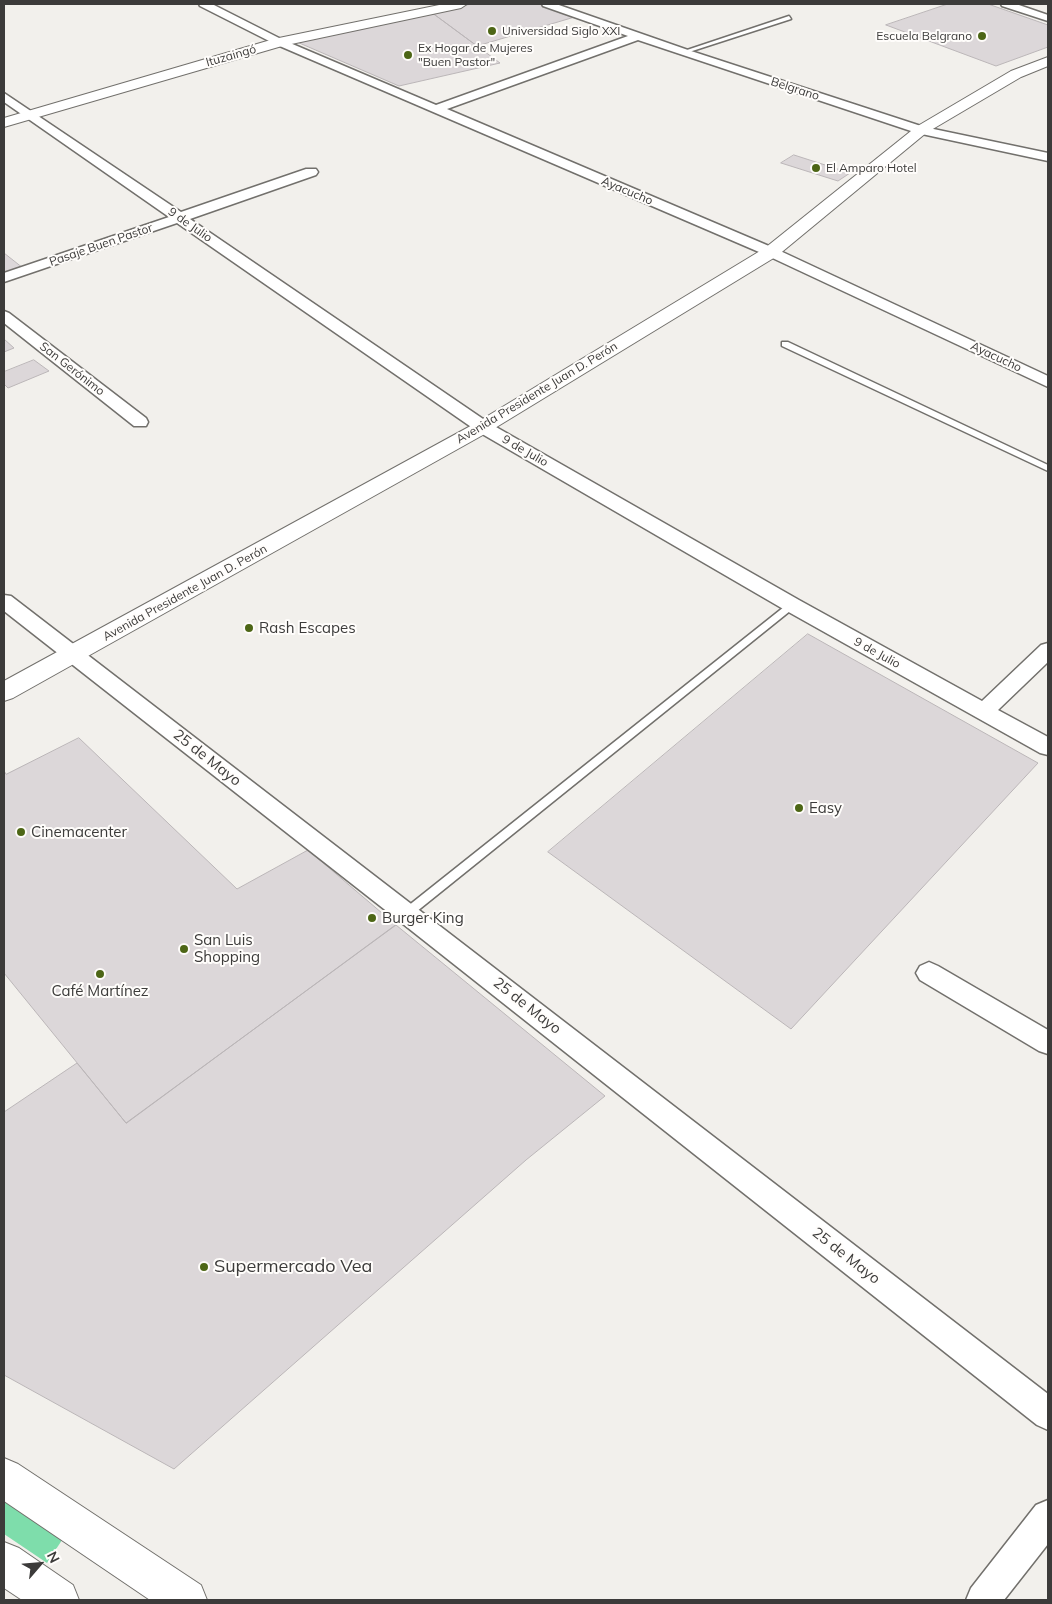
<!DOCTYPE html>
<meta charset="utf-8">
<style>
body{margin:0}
#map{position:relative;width:1052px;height:1604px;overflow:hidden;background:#f2f0ec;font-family:Mulish,sans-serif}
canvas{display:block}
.frame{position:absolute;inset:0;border:5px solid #3c3b3a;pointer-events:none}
.north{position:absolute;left:15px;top:1539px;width:50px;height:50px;-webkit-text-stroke:4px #fffdfb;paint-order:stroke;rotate:63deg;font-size:14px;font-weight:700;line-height:20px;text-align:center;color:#3c3b3a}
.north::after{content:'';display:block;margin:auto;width:18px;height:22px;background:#3c3b3a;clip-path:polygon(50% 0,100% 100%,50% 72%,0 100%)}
</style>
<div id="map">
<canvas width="1052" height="1604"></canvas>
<div class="frame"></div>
<div class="north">N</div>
</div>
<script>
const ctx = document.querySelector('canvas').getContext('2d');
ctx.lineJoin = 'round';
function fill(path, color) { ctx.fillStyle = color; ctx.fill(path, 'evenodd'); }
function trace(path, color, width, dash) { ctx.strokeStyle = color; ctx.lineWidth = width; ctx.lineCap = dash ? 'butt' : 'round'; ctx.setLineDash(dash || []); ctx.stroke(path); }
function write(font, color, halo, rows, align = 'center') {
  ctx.font = font + ' Mulish,sans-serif'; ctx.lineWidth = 4; ctx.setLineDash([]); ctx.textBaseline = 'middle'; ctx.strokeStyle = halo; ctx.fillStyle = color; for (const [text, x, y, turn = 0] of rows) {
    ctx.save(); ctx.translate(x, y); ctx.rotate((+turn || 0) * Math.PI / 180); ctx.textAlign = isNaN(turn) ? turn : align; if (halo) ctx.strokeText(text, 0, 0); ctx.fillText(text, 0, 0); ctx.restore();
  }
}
const green = new Path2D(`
 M4 1497 64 1537 47 1563 4 1534Z`);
const building = new Path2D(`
 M472 4H542L578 16 477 46 431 12Z
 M948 4H988L1048 25V47L996 66 886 25Z
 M431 12 500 63 399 86 297 42Z
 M794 155 850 173 838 181 781 163Z
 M4 253 23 268 4 275Z
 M4 339 14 348 4 352Z
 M34 360 49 371 8 388 4 384V372Z
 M808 634 1038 763 791 1029 548 852Z
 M79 738 237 889 308 850 396 925 126 1123 4 973V771L6 774Z
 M396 925 605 1096 526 1160 174 1469 4 1375V1112L77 1063 126 1123Z`);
const service = new Path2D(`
 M789 16 791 19 686 53 681 52Z
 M782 342H788L1048 465V471L782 346Z
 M792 602 795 603 797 605 795 607 411 916 407 918 403 916 401 913 403 910 789 603Z`);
const minor = new Path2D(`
 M199 4H212L283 40 436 105 628 36 543 6 542 4H556L688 50 924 127 1048 153V161L917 133 638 40 447 109 776 249 1048 376V387L766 255 275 44 200 6Z
 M1001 4H1016L1048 15V21L1002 6Z
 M4 93 181 212 306 169H316L318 172 316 175 190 219 489 423 799 600 982 701 1041 645 1048 643V662L998 710 1048 737V755L1040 753 785 610 477 431 177 223 4 282V273L169 217 4 102Z
 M4 311 9 313 146 418 148 422 146 426H134L4 323Z
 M4 595 11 596 1048 1394V1430L1037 1425 398 920 4 611Z
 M929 962 938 966 1048 1030V1054L1039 1051 920 980 916 973 920 966Z
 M1048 1500V1544L1004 1600H966L971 1588 1036 1505Z`);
const tertiary = new Path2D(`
 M444 4H467L461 8 282 46 4 127V118L274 39Z
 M1048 57V66L1021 77 926 133 777 256 490 431 13 698 4 701V681L476 423 765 248 916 127 1011 71Z
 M4 1458 18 1464 201 1585 207 1600H150L4 1501Z
 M4 1542 19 1548 73 1585 79 1600H22L4 1588Z`);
const markers = [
 [492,31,5,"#4d6616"],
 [982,36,5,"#4d6616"],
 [408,55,5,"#4d6616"],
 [816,168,5,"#4d6616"],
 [249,628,5,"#4d6616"],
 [799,808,5,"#4d6616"],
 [21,832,5,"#4d6616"],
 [372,918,5,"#4d6616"],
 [184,949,5,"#4d6616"],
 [100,974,5,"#4d6616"],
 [204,1267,5,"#4d6616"]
];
const farPoinames = [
 ["Universidad Siglo XXI",502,31],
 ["Escuela Belgrano",972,36,"right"],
 ["Ex Hogar de Mujeres",418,48],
 ["\"Buen Pastor\"",418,62],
 ["El Amparo Hotel",826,168]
];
const farStreetnames = [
 ["Ituzaingó",231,56,-16],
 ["Belgrano",795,89,18],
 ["Ayacucho",627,191,23],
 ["9 de Julio",190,225,35],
 ["Pasaje Buen Pastor",101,245,-19],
 ["Ayacucho",996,357,25],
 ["San Gerónimo",72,369,38],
 ["Avenida Presidente Juan D. Perón",537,393,-31],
 ["9 de Julio",525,451,30],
 ["Avenida Presidente Juan D. Perón",185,593,-29],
 ["9 de Julio",877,653,29]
];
const poiNames = [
 ["Rash Escapes",259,628],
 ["Easy",809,808],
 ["Cinemacenter",31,832],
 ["Burger King",382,918],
 ["San Luis",194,940],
 ["Shopping",194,957],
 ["Café Martínez",100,991,"center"]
];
const streetNames = [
 ["25 de Mayo",207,758,38],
 ["25 de Mayo",527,1006,38],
 ["25 de Mayo",846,1256,38]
];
const nearPoinames = [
 ["Supermercado Vea",214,1267]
];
fill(green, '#7eddab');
fill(building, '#dcd7d9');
trace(building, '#bbb6b8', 1);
trace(service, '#72706c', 3);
trace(minor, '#72706c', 3);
trace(tertiary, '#72706c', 2);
fill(service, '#fff');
fill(minor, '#fff');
fill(tertiary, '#fff');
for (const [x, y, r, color] of markers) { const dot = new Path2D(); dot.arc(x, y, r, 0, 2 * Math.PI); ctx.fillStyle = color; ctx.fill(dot); trace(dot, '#fffdfb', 2); }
write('12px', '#3c3b3a', '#fffdfb', farPoinames, 'left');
write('12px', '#3c3b3a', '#fffdfb', farStreetnames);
write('15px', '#3c3b3a', '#fffdfb', poiNames, 'left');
write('15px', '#3c3b3a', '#fffdfb', streetNames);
write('18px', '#3c3b3a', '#fffdfb', nearPoinames, 'left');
</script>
